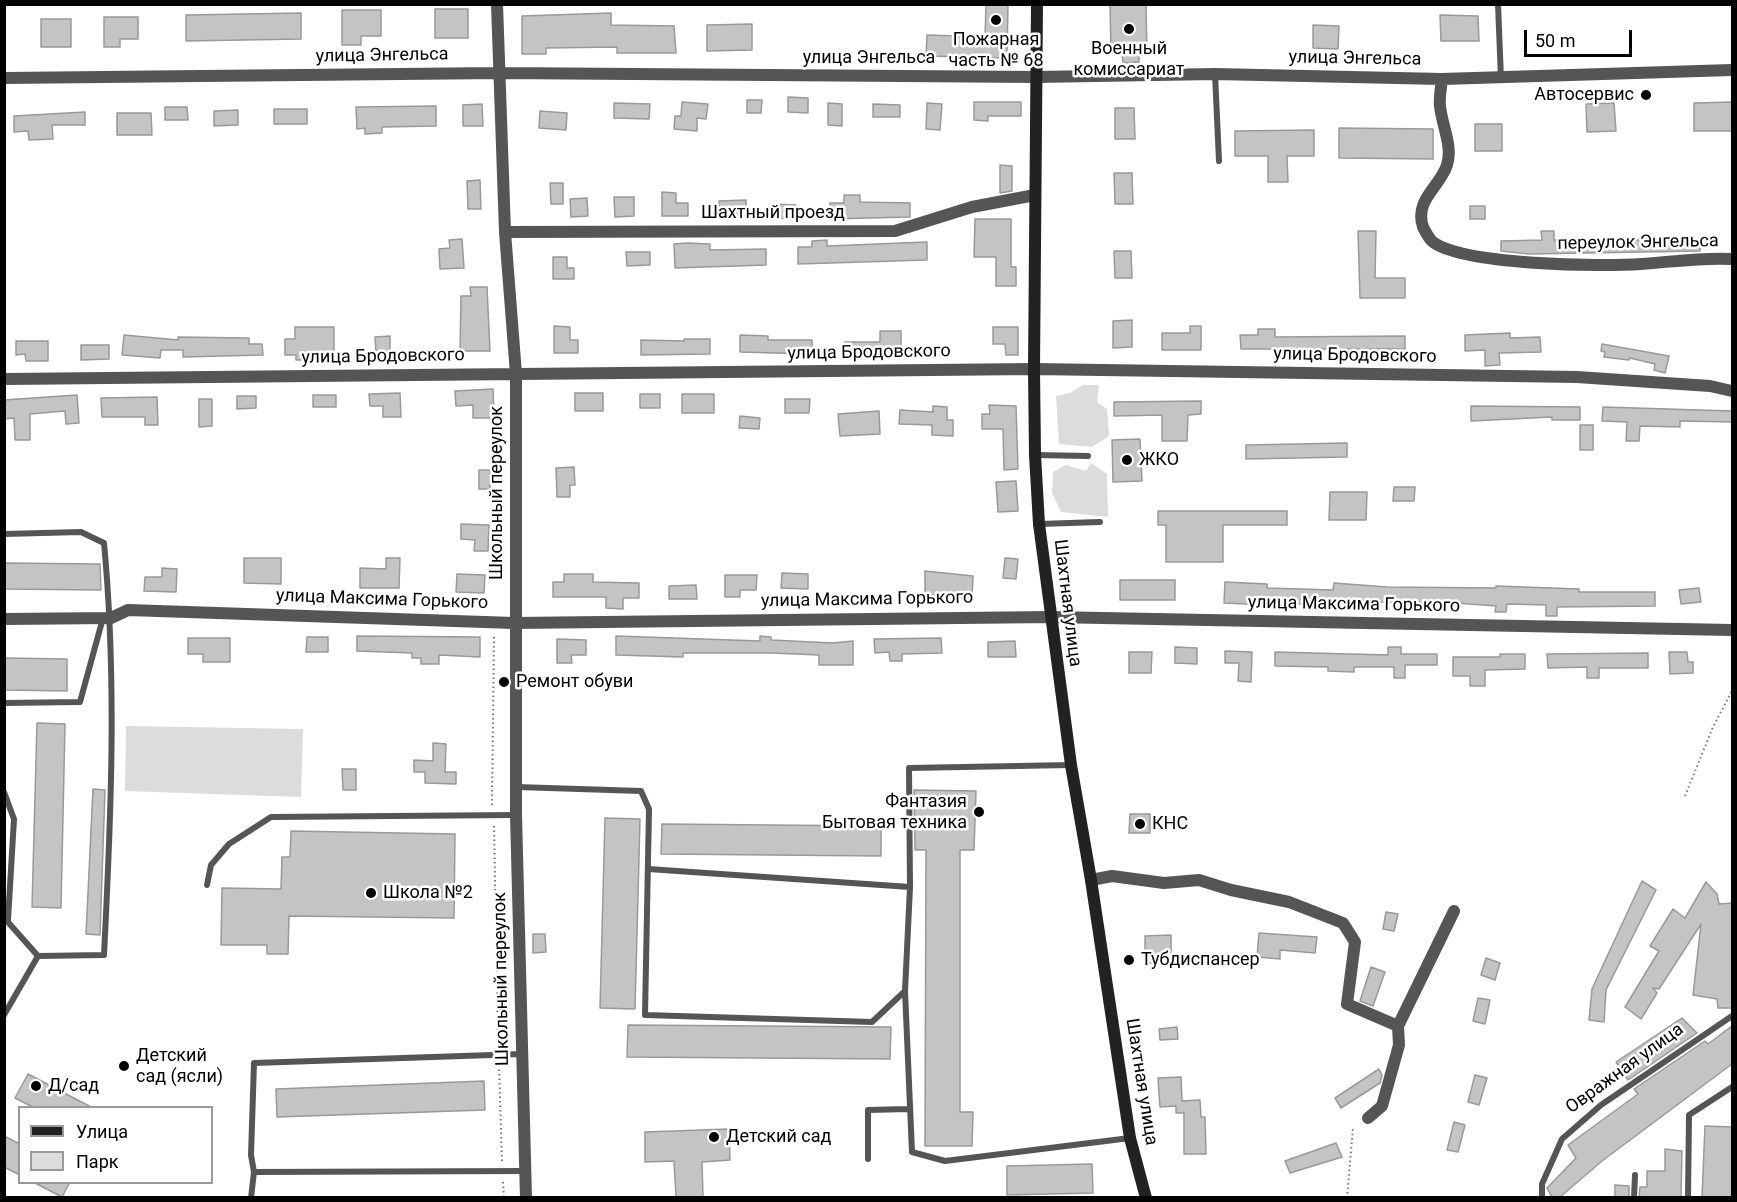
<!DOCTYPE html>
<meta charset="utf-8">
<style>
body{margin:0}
#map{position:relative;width:1737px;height:1202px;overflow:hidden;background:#fff;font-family:Roboto,sans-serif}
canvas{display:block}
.frame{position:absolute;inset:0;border:6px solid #000;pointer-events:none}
.legend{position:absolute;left:18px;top:1106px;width:195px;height:78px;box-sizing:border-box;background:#fff;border:2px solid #999;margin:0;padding:8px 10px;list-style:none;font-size:18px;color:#000}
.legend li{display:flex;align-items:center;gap:12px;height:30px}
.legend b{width:30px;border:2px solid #999}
.scale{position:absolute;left:1524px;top:30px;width:108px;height:27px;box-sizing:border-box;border:3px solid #000;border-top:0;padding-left:8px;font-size:18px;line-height:21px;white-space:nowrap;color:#000;-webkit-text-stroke:4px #fff;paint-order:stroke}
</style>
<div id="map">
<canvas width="1737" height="1202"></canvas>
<div class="frame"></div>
<ul class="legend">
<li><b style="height:8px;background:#222"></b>Улица</li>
<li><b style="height:16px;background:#dcdcdc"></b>Парк</li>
</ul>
<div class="scale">50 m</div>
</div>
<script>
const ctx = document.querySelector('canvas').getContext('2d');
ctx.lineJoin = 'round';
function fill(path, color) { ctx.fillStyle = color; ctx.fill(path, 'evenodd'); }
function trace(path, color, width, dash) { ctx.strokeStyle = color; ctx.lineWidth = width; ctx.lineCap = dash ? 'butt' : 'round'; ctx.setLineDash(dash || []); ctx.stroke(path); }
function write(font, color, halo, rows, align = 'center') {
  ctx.font = font + ' Roboto,sans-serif'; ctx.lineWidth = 5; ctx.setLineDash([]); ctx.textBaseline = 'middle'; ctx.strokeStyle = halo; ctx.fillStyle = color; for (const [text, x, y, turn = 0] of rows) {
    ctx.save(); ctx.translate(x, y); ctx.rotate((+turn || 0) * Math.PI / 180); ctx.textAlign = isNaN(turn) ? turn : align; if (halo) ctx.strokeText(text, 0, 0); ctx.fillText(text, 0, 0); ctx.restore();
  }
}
const green = new Path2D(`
 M1083 385H1099L1097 402 1107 409 1109 436 1092 447 1059 444 1056 396 1070 393Z
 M1091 463 1107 474 1108 517 1061 512 1052 493 1053 472 1066 465 1086 471Z
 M126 726 303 729 301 797 125 791Z`);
const building = new Path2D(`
 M986 4H1008L1007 58 926 56 927 35 985 37Z
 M1110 4H1146L1147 54H1139V62L1123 63 1122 53 1111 54Z
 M435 9H468V38H435Z
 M342 10H381V36H361V45H342Z
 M301 13V39L186 41V15Z
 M611 13V25L674 26 676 53H617V47L546 48V54H522V16Z
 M1440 15 1478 16 1479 41H1441Z
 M104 17H138V39H120V47H104Z
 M41 19H71V47H41Z
 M752 24V50L707 51V25Z
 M1313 25 1339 26 1338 49 1313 48Z
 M788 97 808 98V113L788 112Z
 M747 100H762L761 113H747Z
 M682 102 708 104 706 119 697 118V131L674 129 675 116H681Z
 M974 102H1021V116H988V121L974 120Z
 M1732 102V131H1694V103Z
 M614 103 650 104 649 119 614 118Z
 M828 103 842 104V126L828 125Z
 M927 103 942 104 940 130 926 129Z
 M1614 103 1616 131 1587 132 1586 104Z
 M482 104 483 126H463V105Z
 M873 104 900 105V117H873Z
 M436 106V126L382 127V133L365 134V128L357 129 356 107Z
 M165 107H187L188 120H165Z
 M1115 108H1134L1135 139H1115Z
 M274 109H307V124H274Z
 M238 110V125L214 126V111Z
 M540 111 567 113 566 130 539 128Z
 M85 112V125H52L53 139 29 140 28 131 14 132V116Z
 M117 113H151L152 135H117Z
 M1475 124H1502V151H1475Z
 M1339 128 1433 129V159L1339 158Z
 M1314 130V156H1287L1288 182H1268V156H1235V131Z
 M1000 165 1012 166V191L1000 193Z
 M1114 173H1132L1133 204H1115Z
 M480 180 481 209H468L467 181Z
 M550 183H563V204H551Z
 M662 192 676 193V203H688V216H662Z
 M844 195H860V202L910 203V217L830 219V203H844Z
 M614 197H634V216L615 217Z
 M587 198 588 216 571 217 570 199Z
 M746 200V215H719V201Z
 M771 204 796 205V219L771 218Z
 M1470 206H1485V219H1470Z
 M975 219H1011V267H1016V286H996V257H974Z
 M1358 231H1376L1375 278H1405V298H1360Z
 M1541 231H1554V240H1701L1700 251 1529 254 1501 251V241L1542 240Z
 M462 239 464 268 440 269 439 249 450 248 449 240Z
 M827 240V246L927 242V260L798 264V247H812V241Z
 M688 243 710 244V250L766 249V265L675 268 674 244Z
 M1114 251H1131L1132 278H1115Z
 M626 252H650V265L627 266Z
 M553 257H567V268H574V279H553Z
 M470 287H487L490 351H460L461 296H471Z
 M1132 320V347L1113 348V321Z
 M554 326 570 327V340H578V353H554Z
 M1190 326H1201V350H1162V333H1190Z
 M295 327H334V353H319L318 360H296V355H285V339H295Z
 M993 327H1018V355H1006L1005 344H993Z
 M1258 329H1275V337L1405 336V349H1241L1240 335H1258Z
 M880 331H901V357H845V342H880Z
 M1510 333V338L1540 337 1541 352 1499 353 1500 365 1485 366V350L1465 351V335Z
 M124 335 178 340V337L249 338V344H262L263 355 183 357V350H161L160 358 122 355Z
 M740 335 768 336V340H812V354L740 352Z
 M390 336V352H376L375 337Z
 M684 339H710V354L641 355V340L684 341Z
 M16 341H48V361H26L25 354 16 355Z
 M1602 344 1669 356 1665 373 1654 370 1655 364 1630 358 1629 360 1604 357 1605 352 1601 351Z
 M81 345H109V359L81 360Z
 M493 389 494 418H473V405L456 406 455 391Z
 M400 393 401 417H383V406H370L369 394Z
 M575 393H603V411H575Z
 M640 394H660V408H640Z
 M682 394H714V413H682Z
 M77 395 79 423 66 424 65 411 30 414V440H15L14 418 4 419V400Z
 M313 395H336V407H313Z
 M237 396H256V408L237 409Z
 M157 397 158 425H145V417H102L101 398Z
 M199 399H212V426L199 427Z
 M785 399H810L809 413H785Z
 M1201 401V414L1188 415 1187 441H1162V415L1114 416V402Z
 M989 405 1016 406 1018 469 1004 470 1003 429H982V414H990Z
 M933 406 947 407V420H953V436L932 435V425L899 424 900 410 933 412Z
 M1471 406 1580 407V420H1552V417L1471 421Z
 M1603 407 1732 411V422L1680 421V427L1640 426 1639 441H1626L1627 422 1602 421Z
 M879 411 880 434 840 436 838 414Z
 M740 416 760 418 759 429 739 428Z
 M1580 425H1593V450H1580Z
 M1140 439 1142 481 1113 482 1112 440Z
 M1347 443V457L1246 459V445Z
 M574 467 575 485H570V497H557L556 468Z
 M479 470H490V489H479Z
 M1016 481 1018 511 998 512 996 482Z
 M1394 487H1415L1414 501H1393Z
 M1330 492H1367L1366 520H1329Z
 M1158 511H1287V525H1223V562H1166V525H1158Z
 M461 524 489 525 488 551H474L475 540 461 539Z
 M244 558H281V584L244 583Z
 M386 558H400L399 588H360V568L386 569Z
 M1005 558 1018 559 1016 579 1003 578Z
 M4 563 100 564 101 590 4 589Z
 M162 568 177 569 176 592 144 591 145 577H162Z
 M925 571 973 576 972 599H957V595H925Z
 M782 573 808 574V589L781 588Z
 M457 574 485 575 484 593 456 592Z
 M564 574H593V582L639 583V598H623V609L606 608V597H553V582H564Z
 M725 575H757L756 590H740V597H725Z
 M1120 580H1175V600H1120Z
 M1225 582 1267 584V588L1333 590 1334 583 1387 587 1496 588V586L1579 589V592H1655V606L1557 607V616H1546V605L1507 604 1506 612H1495L1496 606 1456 603 1314 601V604L1266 603V605L1224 603Z
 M696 585 697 599H669V586Z
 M1699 588 1701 602 1681 604 1679 590Z
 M357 636 480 637V657L439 655V664H421V658H412V653L357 651Z
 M616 636 760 641V636L771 637V640L833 643 853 641V665H819V655L771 653H683V657L616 655Z
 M307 637H328V652H306Z
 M188 638H230V662H203V654H188Z
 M941 638 942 653 902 654V661H890L889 652 875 653 874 639Z
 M557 639 586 640V655H571L572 663H557Z
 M1015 641 1016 657H988V642Z
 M1175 647 1197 648V664L1175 663Z
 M1388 647H1401V654H1437V665H1405V678H1394V667H1354V672L1328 671V667L1275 666V652L1388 655Z
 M1225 651 1252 652 1251 682 1238 681 1239 663H1225Z
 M1129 652H1152L1151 673H1129Z
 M1669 652H1687L1688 662H1693V673L1670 674Z
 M1648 653V668H1599V678H1587V667L1548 668 1547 654Z
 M1500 654H1525V669L1485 670V686H1470V676H1453V657H1500Z
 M4 658 67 659V691L4 690Z
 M37 723 65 724 61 908 32 907Z
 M433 743 446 744 445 772H456V784L425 783V772H414V760L433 761Z
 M342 769H356V790H343Z
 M93 789 105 790 100 935 86 934Z
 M914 790 976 791 974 850H960V1112H973L972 1146H925L926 850H915Z
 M1130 814H1150V833H1129Z
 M605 818 640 819 635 1009 600 1008Z
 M662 824 881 826V856L661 854Z
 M291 831 455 834 454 918 289 916 288 954H267V945H221L222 888 281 889 282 857H290Z
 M1642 881 1656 890 1606 990 1604 1022 1589 1020 1592 989Z
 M1706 882 1717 894 1719 904 1732 903V1008H1718L1717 999 1693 995 1701 924 1659 989 1653 988 1657 993 1641 1019 1625 1007 1659 951 1650 946 1673 909 1685 918Z
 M1386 912 1398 914 1394 931 1383 929Z
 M1259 933 1317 937 1315 953 1280 950V959L1257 957Z
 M533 934H545L546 952 533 953Z
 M1171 935V953H1163V963H1145V936Z
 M1486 958 1500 963 1495 980 1481 975Z
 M1371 967 1385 972 1373 1006 1360 1001Z
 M1478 998 1490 1000 1485 1024 1473 1021Z
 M1682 1018 1697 1033 1628 1080 1616 1062Z
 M628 1025 891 1027 890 1059 627 1057Z
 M1732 1026V1064L1602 1161 1560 1197H1552L1547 1188 1576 1158 1568 1145 1638 1094 1634 1089 1705 1041 1708 1044Z
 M1177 1027 1178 1039 1160 1040 1159 1029Z
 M1379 1069 1382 1075 1380 1083 1341 1108 1335 1098Z
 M28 1074 91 1107H33L15 1098Z
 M1475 1075 1487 1078 1479 1105 1468 1102Z
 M1181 1077 1182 1101 1200 1100 1201 1117H1205L1206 1154H1184V1113H1176V1106L1160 1107 1158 1078Z
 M484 1081 485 1110 277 1117 276 1089Z
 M1454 1122 1465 1125 1458 1152 1447 1150Z
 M1705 1126 1732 1127V1197H1702Z
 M729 1129 730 1160 702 1162 703 1197H676L674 1161 645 1162V1132Z
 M4 1136 20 1144V1175L4 1167Z
 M1336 1143 1342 1157 1290 1173 1285 1161Z
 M1665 1149 1682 1151 1681 1197H1639L1640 1187H1647V1171H1665Z
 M1092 1164 1093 1193 1007 1195V1166Z
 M33 1182H70L62 1197Z
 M1615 1185 1629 1186V1197H1615Z`);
const path = new Path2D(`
 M1685 796 1713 727 1732 691
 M492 805 494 637
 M494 826 498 1045
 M499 1065 502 1162
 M503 1182 504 1198
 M1347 1198 1353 1128`);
const service = new Path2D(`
 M1498 4 1501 79
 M1215 74 1219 161
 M1035 455 1088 456
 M1039 524 1100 522
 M4 534 81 532 104 543C117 680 111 818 104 955L38 956
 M4 703 80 702 103 618
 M1071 765 909 768 910 887 905 991 912 1152 945 1161 1130 1138
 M517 787 641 791 649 809 645 1015 872 1022 905 991
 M4 792 14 819 8 920 4 915
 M648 869 910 887
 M207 885 211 865 229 844 271 817 516 815
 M4 1015 38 956 7 921
 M868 1159V1110L908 1109
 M254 1172 525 1171
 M251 1198 254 1172 251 1155 254 1063 522 1054
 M1542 1198V1184L1562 1139 1601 1105 1732 1016
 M1634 1198 1635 1175
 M1688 1198 1689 1115 1732 1087`);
const minor = new Path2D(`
 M497 4 505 232 516 374V815L526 1198
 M4 78 499 73 1036 77 1215 74 1442 79 1732 70
 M1442 79C1441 88 1439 98 1440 106 1442 126 1453 146 1447 165 1440 187 1414 200 1423 227 1425 231 1429 239 1433 242 1464 265 1601 267 1641 264 1672 262 1702 257 1732 259
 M505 232 895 231 972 207 1035 195
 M4 379 1034 369 1577 377 1710 386 1732 391
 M4 619 111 618 128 610 514 623 1050 617 1732 630
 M1091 880 1112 876 1164 883 1199 880 1231 890 1289 902 1343 923 1355 942 1347 1004 1398 1026
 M1398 1026 1454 911
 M1368 1118 1382 1106 1399 1045 1398 1026`);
const secondary = new Path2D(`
 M1037 4 1034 369 1035 455 1039 524 1071 765 1091 880 1130 1138 1146 1198`);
const markers = [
 [996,20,6,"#000"],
 [1129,29,6,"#000"],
 [1646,95,6,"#000"],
 [1127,460,6,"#000"],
 [504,682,6,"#000"],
 [979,812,6,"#000"],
 [1140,824,6,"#000"],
 [371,893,6,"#000"],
 [1129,960,6,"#000"],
 [124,1066,6,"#000"],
 [36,1086,6,"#000"],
 [714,1137,6,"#000"]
];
const poiNames = [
 ["Пожарная",996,40,"center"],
 ["часть № 68",996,61,"center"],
 ["Военный",1129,49,"center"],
 ["комиссариат",1129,70,"center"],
 ["Автосервис",1634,95,"right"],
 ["ЖКО",1139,460],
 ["Ремонт обуви",516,682],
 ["Фантазия",967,802,"right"],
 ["Бытовая техника",967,823,"right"],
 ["КНС",1152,824],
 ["Школа №2",383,893],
 ["Тубдиспансер",1141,960],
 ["Детский",136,1056],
 ["сад (ясли)",136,1077],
 ["Д/сад",48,1086],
 ["Детский сад",726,1137]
];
const streetNames = [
 ["улица Энгельса",382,56,-1],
 ["улица Энгельса",869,58],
 ["улица Энгельса",1355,59,1],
 ["Шахтный проезд",773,213],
 ["переулок Энгельса",1638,243,-1],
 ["улица Бродовского",869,353,-1],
 ["улица Бродовского",1355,356,1],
 ["улица Бродовского",383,357,-1],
 ["Школьный переулок",497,493,-90],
 ["улица Максима Горького",382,600,2],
 ["улица Максима Горького",867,600,-1],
 ["Шахтная улица",1067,603,83],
 ["улица Максима Горького",1354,605,1],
 ["Школьный переулок",502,979,-91],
 ["Овражная улица",1625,1069,-36],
 ["Шахтная улица",1141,1082,81]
];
fill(green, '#dcdcdc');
fill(building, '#c4c4c4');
trace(building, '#999', 1.5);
trace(path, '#777', 2, [1.5, 3]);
trace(service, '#555', 6);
trace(minor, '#555', 12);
trace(secondary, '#222', 12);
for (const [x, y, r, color] of markers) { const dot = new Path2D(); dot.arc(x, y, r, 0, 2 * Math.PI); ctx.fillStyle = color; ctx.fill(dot); trace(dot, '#fff', 2); }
write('18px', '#000', '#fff', poiNames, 'left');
write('18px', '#000', '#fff', streetNames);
</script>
